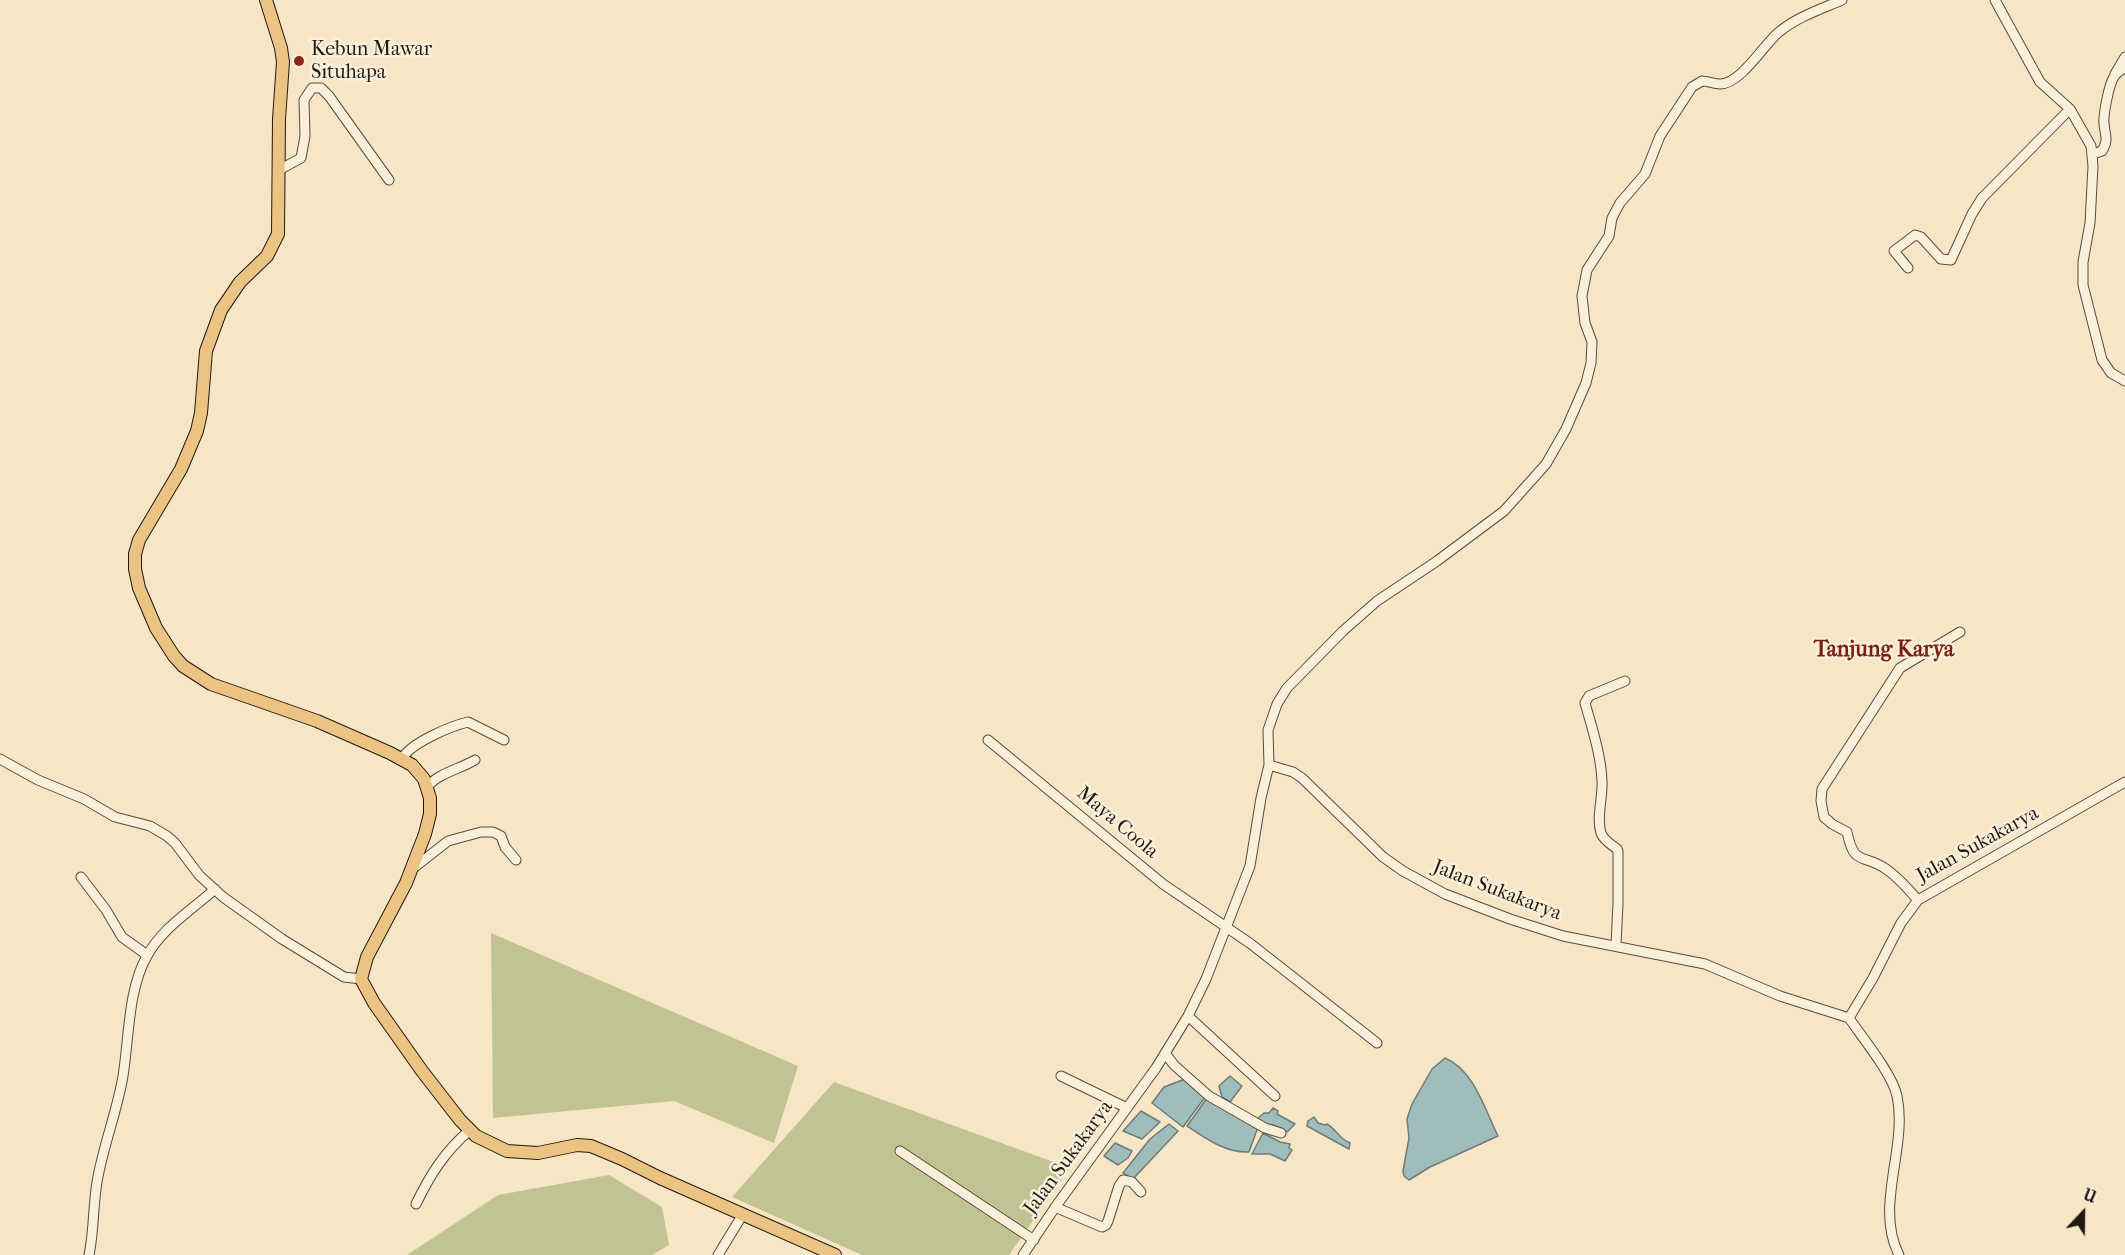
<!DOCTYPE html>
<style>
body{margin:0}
#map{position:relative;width:2125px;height:1255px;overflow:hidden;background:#f6e6c6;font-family:"IM FELL French Canon",serif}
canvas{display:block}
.north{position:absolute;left:2053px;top:1183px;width:60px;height:60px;-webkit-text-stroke:4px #f9efda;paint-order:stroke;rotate:22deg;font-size:16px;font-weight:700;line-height:24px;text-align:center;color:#221810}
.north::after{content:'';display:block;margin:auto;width:21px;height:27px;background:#221810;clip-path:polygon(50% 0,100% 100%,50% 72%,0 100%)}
</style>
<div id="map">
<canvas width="2125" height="1255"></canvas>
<div class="north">U</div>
</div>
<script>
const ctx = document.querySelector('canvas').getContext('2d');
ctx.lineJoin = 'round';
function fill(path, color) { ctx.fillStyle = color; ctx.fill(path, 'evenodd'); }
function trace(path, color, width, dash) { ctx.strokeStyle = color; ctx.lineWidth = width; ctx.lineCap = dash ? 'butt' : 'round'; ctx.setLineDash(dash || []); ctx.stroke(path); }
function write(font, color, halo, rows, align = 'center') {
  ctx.font = font + ' "IM FELL French Canon",serif'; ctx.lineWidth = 5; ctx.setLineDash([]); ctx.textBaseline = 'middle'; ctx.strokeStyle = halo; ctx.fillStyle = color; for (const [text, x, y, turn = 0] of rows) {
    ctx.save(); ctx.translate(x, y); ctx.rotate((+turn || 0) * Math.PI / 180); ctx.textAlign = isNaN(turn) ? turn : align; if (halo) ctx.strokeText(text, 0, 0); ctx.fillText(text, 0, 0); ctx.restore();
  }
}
const green = new Path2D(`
 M491 933 798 1066 774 1143 674 1101 493 1118Z
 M834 1082 1070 1168 1009 1255H862L732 1197Z
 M609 1175 662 1207 669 1245 652 1255H407L498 1195Z`);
const water = new Path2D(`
 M1445 1058C1474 1070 1485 1110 1498 1136L1430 1167 1409 1180 1404 1176 1403 1171 1409 1138 1407 1119 1412 1104 1432 1069Z
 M1230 1076 1242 1086 1230 1102 1222 1097 1219 1086Z
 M1185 1079 1206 1096 1183 1127 1152 1103 1164 1087Z
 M1208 1097 1258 1127 1249 1152C1226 1153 1206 1139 1187 1126Z
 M1273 1108 1278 1111 1277 1114 1295 1124 1287 1132 1273 1125 1266 1126 1257 1119 1264 1113H1269Z
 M1141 1111 1160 1122 1142 1139 1123 1131Z
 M1314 1117 1318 1123 1325 1125 1327 1124C1337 1130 1339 1139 1350 1143L1349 1149 1307 1126 1308 1121Z
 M1169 1124 1178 1131 1133 1179 1123 1173 1150 1139Z
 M1263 1133 1280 1142 1290 1144 1289 1148 1292 1150 1285 1161 1270 1154H1252Z
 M1115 1143 1132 1151 1128 1158 1118 1165 1104 1156Z`);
const minor = new Path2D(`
 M1995 0 2040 82 2070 109 2091 146 2093 166 2090 223 2083 262V285L2102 360 2111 373 2125 381
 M2115 74 2125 57
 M2093 154 2102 151C2109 140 2105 135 2104 124 2103 115 2109 84 2114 77 2116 73 2121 70 2125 68
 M279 170 301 158 305 136 304 100 312 88H321L329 96 389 180
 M1908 268 1894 251 1915 235 1921 237 1941 259 1951 260 1972 214 1982 198 2070 109
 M988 740 1163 884 1251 944 1377 1043
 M0 759 38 780 84 799 115 817 150 826 167 836 175 843 199 875 223 897 282 939 344 977 361 979
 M402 759C410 743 451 726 468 722L504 740
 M1269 765 1268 730 1277 704 1287 688 1343 631 1377 601 1437 561 1504 511 1546 464 1566 429 1586 383 1591 363 1592 342 1585 323 1582 296 1587 270 1609 236 1612 218 1620 203 1645 174 1660 136 1692 87 1702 81C1708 81 1714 84 1720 84 1741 84 1764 44 1779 32 1797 17 1821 9 1842 0
 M428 786C439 773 460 769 475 760
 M411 870 448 841 481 832H493L501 836 505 847 516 860
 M81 877 106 910 122 937 147 955
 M1918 900C1908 889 1898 877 1886 869 1863 853 1854 867 1847 832L1832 824 1824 817 1821 801 1822 789 1900 668 1960 632
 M1616 945 1618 903V851L1617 849C1611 844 1604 841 1601 833 1596 817 1603 798 1602 781 1601 755 1592 728 1585 703L1589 696 1625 681
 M1188 1016 1275 1096
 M1849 1018C1862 1037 1893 1075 1897 1096 1908 1148 1874 1206 1899 1255
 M1165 1053 1174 1065 1209 1096 1265 1128 1281 1133
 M1061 1076 1127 1108
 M900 1151 1034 1240
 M416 1204C430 1175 445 1151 470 1130
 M1055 1207 1102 1227 1106 1225 1108 1221 1119 1186 1123 1180 1132 1182 1141 1192
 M89 1255C94 1231 93 1206 97 1182 103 1146 117 1112 123 1076 129 1039 128 989 147 956 162 928 192 910 215 889
 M718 1255 743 1214
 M1023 1255 1056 1206 1156 1068 1188 1016 1206 979 1250 866 1261 798 1269 765 1293 772 1302 778 1383 857 1403 871 1445 894 1510 919 1563 936 1705 964 1780 996 1849 1018 1873 978 1901 923 1918 900 2125 782`);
const major = new Path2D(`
 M266 0 281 48 283 62 279 119 278 234 267 256 240 282 221 310 206 351 201 413 197 431 181 469 139 540 135 554V569L139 588 156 628 174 656 183 666 211 684 317 721 390 753 412 765 424 779 430 798V814L425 834 406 883 367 957 361 979 374 1003 422 1071 460 1120 476 1136 507 1151 538 1153 577 1145 591 1146 622 1159 660 1178 835 1255`);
const markers = [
 [299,61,6,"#8f2418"]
];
const poiNames = [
 ["Kebun Mawar",311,50],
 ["Situhapa",311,73]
];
const streetNames = [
 ["Maya Coola",1117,823,40],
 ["Jalan Sukakarya",1978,845,-29],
 ["Jalan Sukakarya",1497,891,21],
 ["Jalan Sukakarya",1069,1158,-54]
];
const quarterNames = [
 ["Tanjung Karya",1884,651]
];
fill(green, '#c1c492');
fill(water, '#a0bdbe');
trace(water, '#6e7b78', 1.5);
trace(minor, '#574c3e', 11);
trace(major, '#221810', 14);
trace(minor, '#f9efda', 9);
trace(major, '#ebc383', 12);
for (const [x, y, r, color] of markers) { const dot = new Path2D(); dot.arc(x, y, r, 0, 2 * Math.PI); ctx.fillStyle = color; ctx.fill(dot); trace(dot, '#f9efda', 2); }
write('20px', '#221810', '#f9efda', poiNames, 'left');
write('20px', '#221810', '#f9efda', streetNames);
write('bold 22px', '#7a1f14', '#f9efda', quarterNames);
</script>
